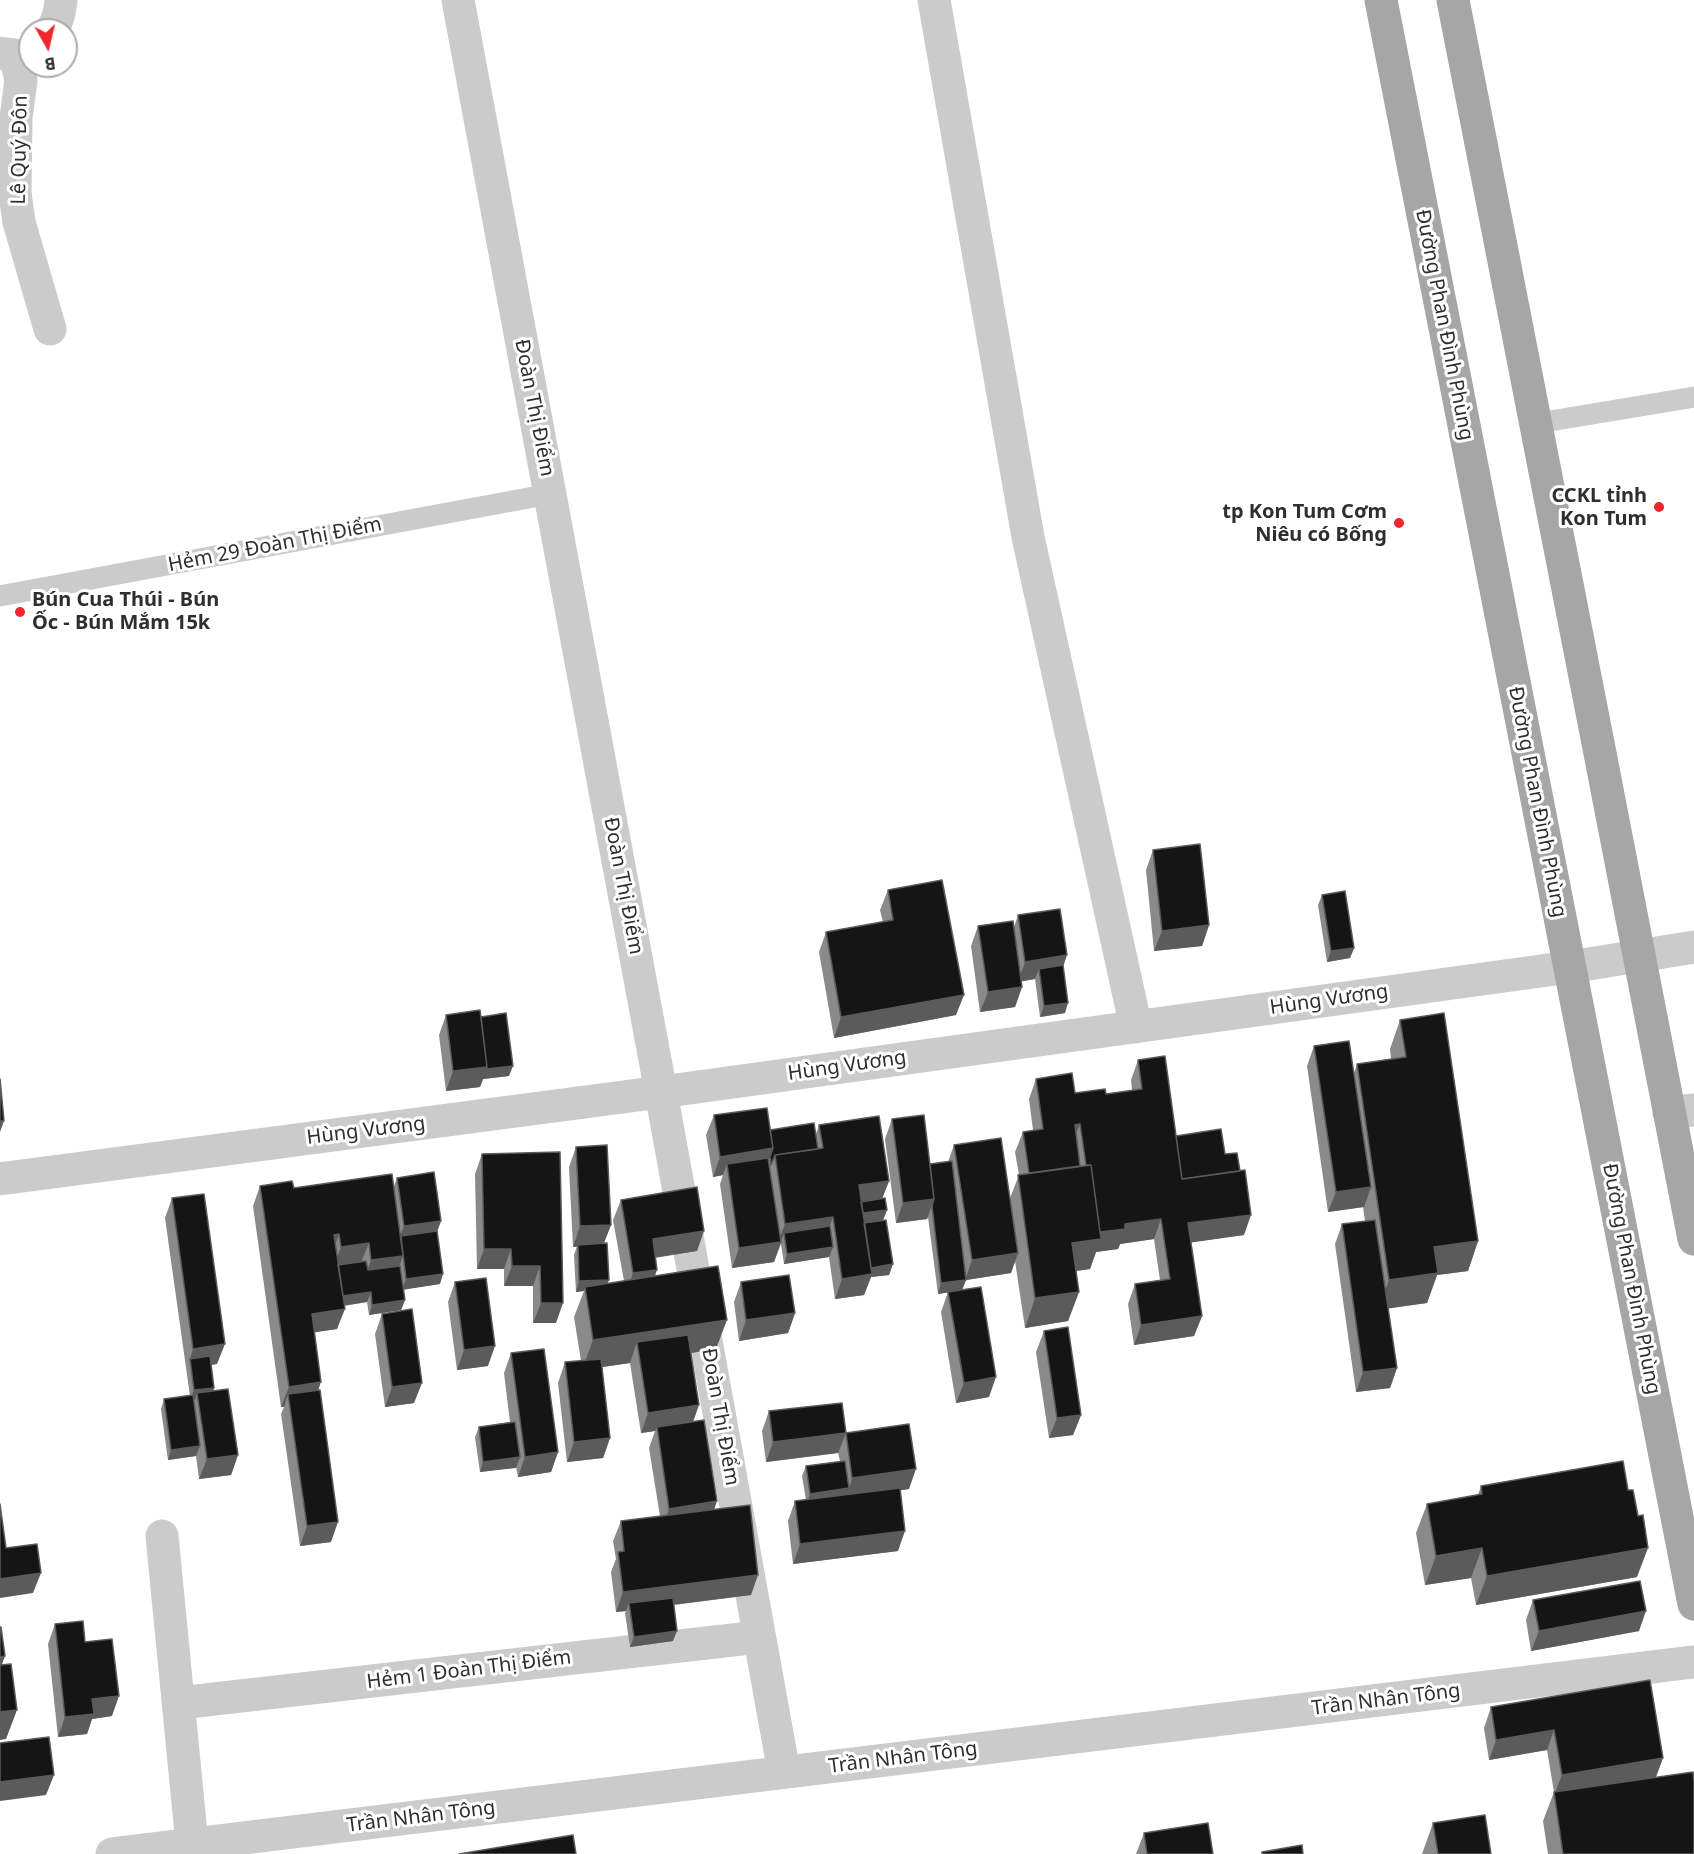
<!DOCTYPE html>
<meta charset="utf-8">
<style>
body{margin:0}
#map{position:relative;width:1694px;height:1854px;overflow:hidden;background:#fff;font-family:"Noto Sans",sans-serif}
canvas{display:block}
.north{position:absolute;left:18px;top:18px;width:60px;height:60px;box-sizing:border-box;background:#fff;border:2px solid #ababab;border-radius:50%;rotate:172deg;font-size:16px;font-weight:700;line-height:24px;text-align:center;color:#2e2e2e}
.north::after{content:'';display:block;margin:auto;width:21px;height:27px;background:#ef262b;clip-path:polygon(50% 0,100% 100%,50% 72%,0 100%)}
</style>
<div id="map">
<canvas width="1694" height="1854"></canvas>
<div class="north">B</div>
</div>
<script>
const ctx = document.querySelector('canvas').getContext('2d');
ctx.lineJoin = 'round';
function trace(path, color, width, dash) { ctx.strokeStyle = color; ctx.lineWidth = width; ctx.lineCap = dash ? 'butt' : 'round'; ctx.setLineDash(dash || []); ctx.stroke(path); }
function fill(path, color) { ctx.fillStyle = color; ctx.fill(path, 'evenodd'); }
function write(font, color, halo, rows, align = 'center') {
  ctx.font = font + ' "Noto Sans",sans-serif'; ctx.lineWidth = 6; ctx.setLineDash([]); ctx.textBaseline = 'middle'; ctx.strokeStyle = halo; ctx.fillStyle = color; for (const [text, x, y, turn = 0] of rows) {
    ctx.save(); ctx.translate(x, y); ctx.rotate((+turn || 0) * Math.PI / 180); ctx.textAlign = isNaN(turn) ? turn : align; if (halo) ctx.strokeText(text, 0, 0); ctx.fillText(text, 0, 0); ctx.restore();
  }
}
const lane = new Path2D(`
 M1538 423 1694 397
 M0 596 550 494`);
const street = new Path2D(`
 M458 0 661 1092 784 1772
 M934 0 1028 537 1136 1027
 M51 30C58 23 60 10 61 0
 M0 53 15 55 21 80 16 118 15 193 19 222 50 329
 M1669 1113 1694 1110
 M0 1179 661 1092 1570 967 1694 947
 M162 1536 192 1844
 M179 1703 759 1637
 M112 1854 1694 1662`);
const primary = new Path2D(`
 M1381 0 1694 1604
 M1453 0C1536 413 1613 826 1694 1239`);
const wall = new Path2D(`
 M1153 850 1209 925 1202 946 1154 951 1146 870Z
 M888 890 956 1015 834 1038 819 952 826 932 883 922 880 910Z
 M1322 895 1354 948 1350 958 1327 962 1318 905Z
 M1018 915 1063 965 1065 1013 1040 1017 1035 979 1022 981V987L1015 1007 980 1012 971 946 978 926 1014 927Z
 M446 1015 481 1017 509 1076 483 1079 480 1087 446 1091 439 1035Z
 M1400 1020 1478 1241 1468 1271 1437 1275 1427 1303 1388 1308 1397 1368 1390 1388 1356 1392 1335 1244 1342 1224 1365 1221 1363 1207 1328 1212 1307 1066 1314 1046 1354 1073 1357 1064 1391 1059 1390 1049Z
 M1138 1060 1176 1136 1225 1154 1244 1235 1191 1242 1202 1316 1194 1336 1134 1345 1128 1304 1135 1284 1160 1280 1154 1239 1120 1244 1118 1249 1096 1252 1090 1269 1076 1271 1079 1292 1068 1321 1025 1328 1015 1261 1011 1273 966 1280 962 1290 989 1397 956 1403 941 1312 948 1292H950L938 1294 928 1217 927 1219 896 1223 885 1139 892 1119 930 1164 948 1162 954 1145 1010 1198 1019 1175 1015 1152 1023 1132 1033 1130 1029 1099 1036 1079 1075 1093 1106 1094 1132 1090 1131 1080Z
 M714 1115 770 1130 816 1134 819 1125 889 1181 882 1199 887 1210 883 1220 893 1264 889 1275 871 1277 864 1295 835 1299 829 1257 784 1264 781 1244 774 1262 732 1268 720 1184 723 1175 713 1177 706 1135Z
 M576 1147 611 1225 604 1243 608 1284 624 1281 613 1220 621 1200 697 1251 655 1258 654 1276 716 1349 691 1353 693 1422 714 1509 751 1595 674 1605 673 1641 630 1647 625 1613 626 1611 616 1612 611 1572 616 1559 613 1541 621 1521 660 1516 649 1448 655 1431 641 1433 630 1363 602 1367 610 1438 603 1458 567 1462 558 1383 565 1362 581 1361 574 1317 584 1291 576 1292 574 1255 577 1246 573 1247 569 1167Z
 M560 1152 556 1323H533V1286H504V1269H477L475 1174 482 1154Z
 M397 1178 437 1231 440 1284 403 1289 405 1300 401 1310 369 1315 367 1302 344 1306 337 1329 314 1332 331 1542 300 1546 281 1414 284 1407H281L253 1206 260 1186 294 1188 394 1186Z
 M172 1198 217 1364 211 1365 214 1388 213 1391 238 1455 231 1475 199 1479 196 1456 168 1460 161 1409 164 1399 190 1396 165 1218Z
 M455 1282 488 1366 457 1370 448 1302Z
 M741 1282 795 1313 788 1333 739 1341 734 1302Z
 M382 1314 414 1403 385 1407 375 1334Z
 M1044 1331 1081 1415 1073 1435 1049 1438 1036 1352Z
 M511 1353 558 1452 551 1472 518 1477 516 1467 480 1472 475 1437 479 1427 510 1422 504 1373Z
 M769 1411 846 1433 909 1489 900 1490 898 1551 793 1564 788 1521 795 1501 806 1500 802 1476 806 1466 840 1461 838 1453 766 1462 762 1431Z
 M1481 1486 1637 1577 1476 1605 1471 1578 1425 1585 1416 1533 1427 1504 1478 1495Z
 M1533 1600 1639 1631 1531 1651 1526 1620Z
 M55 1624 85 1642 112 1716 92 1719 87 1734 58 1737 48 1644Z
 M1491 1707 1663 1758 1656 1777 1694 1854H1548L1543 1821 1554 1792 1547 1750 1489 1760 1484 1728Z
 M1433 1823 1491 1854H1422Z
 M1144 1833 1213 1854H1136Z`);
const shadedWall = new Path2D(`
 M1209 925 1202 946 1154 951 1162 931Z
 M1354 948 1350 958 1327 962 1331 951Z
 M1067 955 1060 976 1039 969 1035 979 1018 982 1025 962Z
 M1022 987 1015 1007 980 1012 988 992Z
 M964 995 956 1015 834 1038 841 1017Z
 M1068 1003 1065 1013 1040 1017 1044 1006Z
 M513 1066 509 1076 483 1079 480 1087 446 1091 453 1071 487 1067Z
 M0 1121H4L0 1132Z
 M1080 1124 1072 1144 1075 1125Z
 M773 1148 766 1169 727 1164 723 1175 713 1177 720 1157Z
 M889 1181 881 1201 856 1205 859 1185Z
 M1371 1187 1364 1207 1328 1212 1336 1192Z
 M934 1199 927 1219 896 1223 903 1203Z
 M887 1210 883 1220 854 1224 858 1214Z
 M1251 1215 1244 1235 1181 1244 1188 1223Z
 M833 1217 826 1237 784 1233 774 1262 732 1268 739 1248 778 1242 785 1224Z
 M1161 1219 1154 1239 1120 1244 1118 1249 1096 1252 1090 1269 1061 1273 1072 1243 1096 1233 1125 1224Z
 M441 1221 434 1241 400 1236 404 1226Z
 M611 1225 603 1245 573 1247 580 1226Z
 M704 1231 697 1251 645 1259 653 1239Z
 M339 1234 332 1255 334 1235Z
 M1478 1241 1468 1271 1437 1275 1427 1303 1378 1310 1389 1280 1434 1247Z
 M369 1243 361 1263 334 1267 341 1247Z
 M833 1247 829 1257 784 1264 787 1254Z
 M484 1249H511L504 1269H477Z
 M1018 1253 1011 1273 966 1280 962 1290 938 1294 941 1283 965 1280 972 1260Z
 M403 1256 396 1276 364 1280 371 1260Z
 M893 1264 889 1275 871 1277 864 1295 835 1299 842 1279 866 1268Z
 M512 1266H540L533 1286H504Z
 M657 1270 650 1290 626 1293 633 1273Z
 M443 1274 440 1284 402 1290 406 1279Z
 M609 1280 605 1290 585 1287 584 1291 576 1292 579 1281Z
 M371 1292 367 1302 334 1307 337 1297Z
 M1079 1292 1068 1321 1025 1328 1035 1298Z
 M405 1300 401 1310 369 1315 372 1305Z
 M541 1303H563L556 1323H533Z
 M345 1309 337 1329 304 1334 312 1314Z
 M795 1313 788 1333 739 1341 746 1320Z
 M1202 1316 1194 1336 1134 1345 1141 1325Z
 M727 1320 716 1349 640 1361 637 1342 630 1363 582 1370 593 1340Z
 M225 1344 217 1364 191 1368 190 1359 193 1349Z
 M495 1346 488 1366 457 1370 464 1350Z
 M1397 1368 1390 1388 1356 1392 1363 1372Z
 M996 1377 989 1397 956 1403 964 1383Z
 M321 1382 314 1402 288 1394 284 1407H281L289 1387Z
 M422 1383 414 1403 385 1407 392 1387Z
 M214 1388 211 1398 197 1393 195 1400 190 1401 194 1390Z
 M699 1405 692 1425 657 1427 655 1431 641 1433 648 1413Z
 M1081 1415 1073 1435 1049 1438 1057 1418Z
 M846 1433 838 1453 766 1462 773 1442Z
 M610 1438 603 1458 567 1462 574 1442Z
 M200 1446 196 1456 168 1460 171 1450Z
 M558 1452 551 1472 518 1477 525 1457Z
 M238 1455 231 1475 199 1479 207 1459Z
 M520 1457 516 1468 480 1472 483 1462Z
 M916 1469 909 1489 806 1505 810 1494 849 1488 852 1478Z
 M717 1501 710 1522 662 1529 669 1509Z
 M338 1522 331 1542 300 1546 307 1526Z
 M905 1531 898 1551 793 1564 800 1544Z
 M1482 1548 1471 1578 1425 1585 1436 1556Z
 M1648 1548 1637 1577 1476 1605 1487 1576Z
 M41 1573 33 1593 0 1598V1579Z
 M758 1575 751 1595 630 1610 629 1603 626 1611 616 1612 623 1592Z
 M1646 1611 1639 1631 1531 1651 1539 1631Z
 M677 1631 673 1641 630 1647 634 1637Z
 M5 1656 0 1670V1657Z
 M119 1696 112 1716 92 1719 87 1734 58 1737 65 1717 92 1699Z
 M17 1710 6 1739 0 1740V1712Z
 M1554 1730 1547 1750 1489 1760 1496 1740Z
 M1663 1758 1655 1779 1554 1795 1562 1775Z
 M54 1775 46 1795 0 1801V1782Z`);
const building = new Path2D(`
 M1200 844 1209 925 1162 931 1153 850Z
 M942 880 964 995 841 1017 826 932 893 920 888 890Z
 M1345 891 1354 948 1331 951 1322 895Z
 M1060 909 1067 955 1025 962 1018 915Z
 M1013 921 1022 987 988 992 978 926Z
 M1063 965 1068 1003 1044 1006 1039 969Z
 M480 1010 487 1067 453 1071 446 1015Z
 M506 1013 513 1066 487 1069V1067L481 1017Z
 M1444 1013 1478 1241 1434 1247 1438 1273 1389 1280 1357 1064 1406 1057 1400 1020Z
 M1349 1041 1371 1187 1336 1192 1314 1046Z
 M1165 1056 1182 1179 1245 1170 1251 1215 1188 1223 1202 1316 1141 1325 1135 1284 1170 1279 1161 1219 1125 1224V1229L1100 1232 1091 1165H1086L1080 1124 1075 1125 1080 1166 1029 1173 1023 1132 1043 1129 1036 1079 1072 1073 1075 1093 1105 1089 1106 1094 1142 1089 1138 1060Z
 M0 1079 4 1121H0Z
 M767 1108 773 1148 720 1157 714 1115Z
 M924 1115 934 1199 903 1203 892 1119Z
 M879 1116 889 1181 859 1185 872 1274 842 1279 833 1217 785 1224 775 1155 823 1148 819 1125Z
 M814 1123 818 1149 775 1155 771 1165 770 1157 773 1148 770 1130Z
 M1221 1129 1225 1154 1237 1153 1240 1171 1182 1179 1176 1136Z
 M1001 1138 1018 1253 972 1260 954 1145Z
 M607 1145 611 1225 580 1226 576 1147Z
 M560 1152 563 1303H541L540 1266H512L511 1249H484L482 1154Z
 M768 1158 781 1242 739 1248 727 1164Z
 M952 1161 966 1280 941 1283 932 1206 934 1199 930 1164Z
 M1091 1165 1101 1239 1072 1243 1079 1292 1035 1298 1018 1175Z
 M434 1172 441 1221 404 1226 397 1178Z
 M392 1174 403 1256 371 1260 369 1243 341 1247 339 1234 334 1235 345 1309 312 1314 321 1382 289 1387 260 1186 292 1181 294 1188Z
 M697 1187 704 1231 653 1239 657 1270 633 1273 621 1200Z
 M204 1194 225 1344 193 1349 172 1198Z
 M885 1198 887 1210 863 1213 861 1202Z
 M886 1220 893 1264 871 1268 864 1223Z
 M1375 1220 1397 1368 1363 1372 1342 1224Z
 M830 1226 833 1247 787 1254 784 1233Z
 M437 1231 443 1274 406 1279 401 1236Z
 M607 1243 609 1280 579 1281 578 1245Z
 M366 1261 368 1270 400 1266 405 1300 372 1305 371 1292 343 1296 338 1265Z
 M718 1266 727 1320 593 1340 585 1287Z
 M789 1275 795 1313 746 1320 741 1282Z
 M486 1278 495 1346 464 1350 455 1282Z
 M981 1287 996 1377 964 1383 948 1292Z
 M412 1309 422 1383 392 1387 382 1314Z
 M1068 1327 1081 1415 1057 1418 1044 1331Z
 M688 1335 699 1405 648 1413 637 1342Z
 M544 1349 558 1452 525 1457 511 1353Z
 M210 1356 214 1388 194 1390 190 1359Z
 M601 1359 610 1438 574 1442 565 1362Z
 M228 1389 238 1455 207 1459 197 1393Z
 M320 1390 338 1522 307 1526 288 1394Z
 M193 1395 200 1446 171 1450 164 1399Z
 M842 1403 846 1433 909 1424 916 1469 852 1478 846 1433 773 1442 769 1411Z
 M704 1420 717 1501 669 1509 657 1427Z
 M515 1422 520 1457 483 1462 479 1427Z
 M845 1461 849 1488 810 1494 806 1466Z
 M1623 1461 1628 1490H1633L1638 1516 1643 1515 1648 1548 1487 1576 1482 1548 1436 1556 1427 1504 1482 1494 1481 1486Z
 M900 1488 905 1531 800 1544 795 1501Z
 M0 1504 6 1548 37 1544 41 1573 0 1579Z
 M750 1505 758 1575 623 1592 618 1552 624 1551 621 1521Z
 M1640 1581 1646 1611 1539 1631 1533 1600Z
 M673 1598 677 1631 634 1637 629 1603Z
 M83 1621 85 1642 112 1639 119 1696 92 1699 94 1714 65 1717 55 1624Z
 M0 1627H1L5 1656 0 1657Z
 M11 1664 17 1710 0 1712V1665Z
 M1650 1680 1663 1758 1562 1775 1554 1730 1496 1740 1491 1707Z
 M49 1737 54 1775 0 1782V1743Z
 M1693 1772 1694 1782V1854H1563L1554 1792Z
 M1485 1815 1491 1854H1438L1433 1823Z
 M1208 1823 1213 1854H1147L1144 1833Z
 M573 1835 576 1854H459Z
 M1302 1845 1303 1854H1262V1852Z`);
const markers = [
 [1659,507,6,"#ef262b"],
 [1399,523,6,"#ef262b"],
 [20,612,6,"#ef262b"]
];
const streetNames = [
 ["Lê Quý Đôn",20,150,-89],
 ["Đường Phan Đình Phùng",1444,325,79],
 ["Đoàn Thị Điểm",534,408,79],
 ["Hẻm 29 Đoàn Thị Điểm",275,545,-11],
 ["Đường Phan Đình Phùng",1537,802,79],
 ["Đoàn Thị Điểm",623,886,79],
 ["Hùng Vương",1329,1000,-8],
 ["Hùng Vương",847,1066,-8],
 ["Hùng Vương",366,1131,-7],
 ["Đường Phan Đình Phùng",1631,1279,79],
 ["Đoàn Thị Điểm",720,1417,80],
 ["Hẻm 1 Đoàn Thị Điểm",469,1670,-7],
 ["Trần Nhân Tông",1386,1700,-7],
 ["Trần Nhân Tông",903,1758,-7],
 ["Trần Nhân Tông",421,1817,-7]
];
const poiNames = [
 ["CCKL tỉnh",1647,496],
 ["Kon Tum",1647,519],
 ["tp Kon Tum Cơm",1387,512],
 ["Niêu có Bống",1387,535],
 ["Bún Cua Thúi - Bún",32,600,"left"],
 ["Ốc - Bún Mắm 15k",32,623,"left"]
];
trace(lane, '#cbcbcb', 21);
trace(street, '#cbcbcb', 33);
trace(primary, '#a6a6a6', 33);
fill(wall, '#8a8a8a');
fill(shadedWall, '#5b5b5b');
fill(building, '#151515');
trace(building, '#5b5b5b', 1.5);
for (const [x, y, r, color] of markers) { const dot = new Path2D(); dot.arc(x, y, r, 0, 2 * Math.PI); ctx.fillStyle = color; ctx.fill(dot); trace(dot, '#fff', 2); }
write('20px', '#2e2e2e', '#fff', streetNames);
write('bold 20px', '#2e2e2e', '#fff', poiNames, 'right');
</script>
